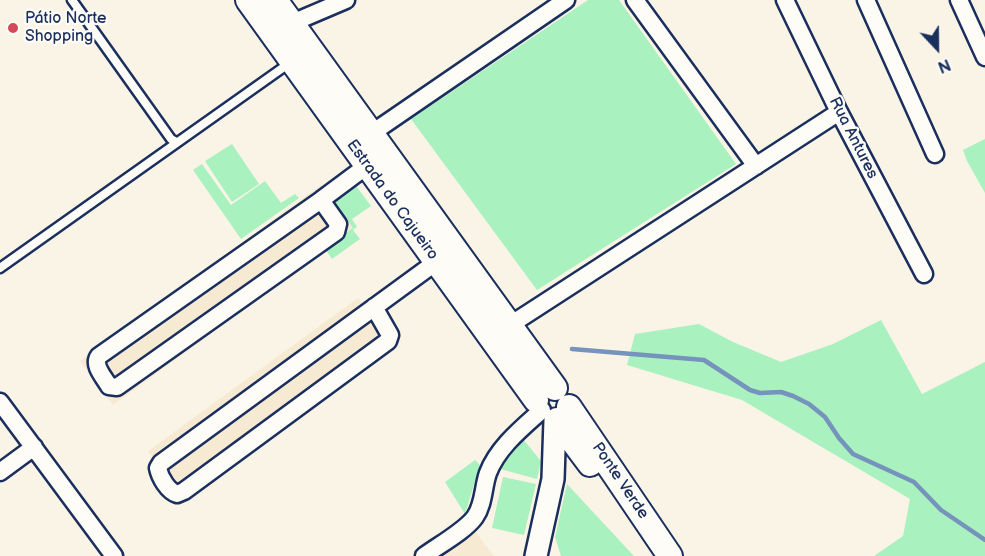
<!DOCTYPE html>
<meta charset="utf-8">
<style>
body{margin:0}
#map{position:relative;width:985px;height:556px;overflow:hidden;background:#faf4e6;font-family:"Balsamiq Sans",sans-serif}
canvas{display:block}
.north{position:absolute;left:907px;top:18px;width:60px;height:60px;-webkit-text-stroke:4px #fdfcf7;paint-order:stroke;rotate:158deg;font-size:16px;font-weight:700;line-height:24px;text-align:center;color:#1b2f5e}
.north::after{content:'';display:block;margin:auto;width:21px;height:27px;background:#1b2f5e;clip-path:polygon(50% 0,100% 100%,50% 72%,0 100%)}
</style>
<div id="map">
<canvas width="985" height="556"></canvas>
<div class="north">N</div>
</div>
<script>
const ctx = document.querySelector('canvas').getContext('2d');
ctx.lineJoin = 'round';
function fill(path, color) { ctx.fillStyle = color; ctx.fill(path, 'evenodd'); }
function trace(path, color, width, dash) { ctx.strokeStyle = color; ctx.lineWidth = width; ctx.lineCap = dash ? 'butt' : 'round'; ctx.setLineDash(dash || []); ctx.stroke(path); }
function write(font, color, halo, rows, align = 'center') {
  ctx.font = font + ' "Balsamiq Sans",sans-serif'; ctx.lineWidth = 4.5; ctx.setLineDash([]); ctx.textBaseline = 'middle'; ctx.strokeStyle = halo; ctx.fillStyle = color; for (const [text, x, y, turn = 0] of rows) {
    ctx.save(); ctx.translate(x, y); ctx.rotate((+turn || 0) * Math.PI / 180); ctx.textAlign = isNaN(turn) ? turn : align; if (halo) ctx.strokeText(text, 0, 0); ctx.fillText(text, 0, 0); ctx.restore();
  }
}
const built = new Path2D(`
 M321 185 354 229 113 405 80 361Z
 M358 298 386 342 180 493 148 451Z
 M466 519 494 556H416Z`);
const green = new Path2D(`
 M588 0H619L736 164 537 290 411 119Z
 M985 139V193L967 161 963 150Z
 M232 144 259 184 232 202 205 161Z
 M202 164 231 205 265 181 281 203 295 194 299 198 241 239 193 170Z
 M354 183 371 206 352 219 357 227 353 230 360 239 332 259 325 249 353 228 332 198Z
 M881 320 922 394 985 362V556H874L903 536 910 499 742 400 627 365 635 334 699 324 733 342 781 362 833 344Z
 M523 439 541 461 537 479 500 469Z
 M475 460 480 465 465 514 445 482Z
 M503 477 536 484 524 535 492 528Z
 M567 484 634 556H561L555 537Z`);
const stream = new Path2D(`
 M572 349 704 360 750 390 760 393 781 392 793 396 809 404 825 417 839 438 853 454 914 482 941 510 985 540`);
const service = new Path2D(`
 M72 0 171 139 176 142
 M0 268 291 62`);
const minor = new Path2D(`
 M635 0 756 166
 M785 0 839 112 924 274
 M866 0 935 154
 M959 0 985 57
 M292 23 346 0
 M372 133 566 0
 M321 200 338 224 336 232 117 387 109 386C104 377 92 365 99 356L321 200 376 159
 M374 307 390 335 388 341 184 491 177 494C168 491 160 478 158 468L161 463 443 257
 M510 325 839 112
 M0 402 114 556
 M0 472 34 447
 M424 556C439 545 465 531 475 517 484 504 483 487 488 473 498 447 522 428 542 410`);
const tertiary = new Path2D(`
 M536 556 553 479 555 420`);
const secondary = new Path2D(`
 M248 0 536 400
 M275 0 555 388
 M569 407 670 556
 M557 420 590 464`);
const markers = [
 [13,28,6,"#d1495b"]
];
const poiNames = [
 ["Pátio Norte",25,19],
 ["Shopping",25,37]
];
const streetNames = [
 ["Rua Antures",853,138,63],
 ["Estrada do Cajueiro",392,200,54],
 ["Ponte Verde",620,481,56]
];
fill(built, '#f7ead2');
fill(green, '#a9f1be');
trace(stream, '#7593bc', 4.5);
trace(service, '#1b2f5e', 13);
trace(minor, '#1b2f5e', 21);
trace(tertiary, '#1b2f5e', 26);
trace(secondary, '#1b2f5e', 28);
trace(service, '#fdfcf7', 8);
trace(minor, '#fdfcf7', 16);
trace(tertiary, '#fdfcf7', 21);
trace(secondary, '#fdfcf7', 24);
for (const [x, y, r, color] of markers) { const dot = new Path2D(); dot.arc(x, y, r, 0, 2 * Math.PI); ctx.fillStyle = color; ctx.fill(dot); trace(dot, '#fdfcf7', 2); }
write('16px', '#1b2f5e', '#fdfcf7', poiNames, 'left');
write('16px', '#1b2f5e', '#fdfcf7', streetNames);
</script>
